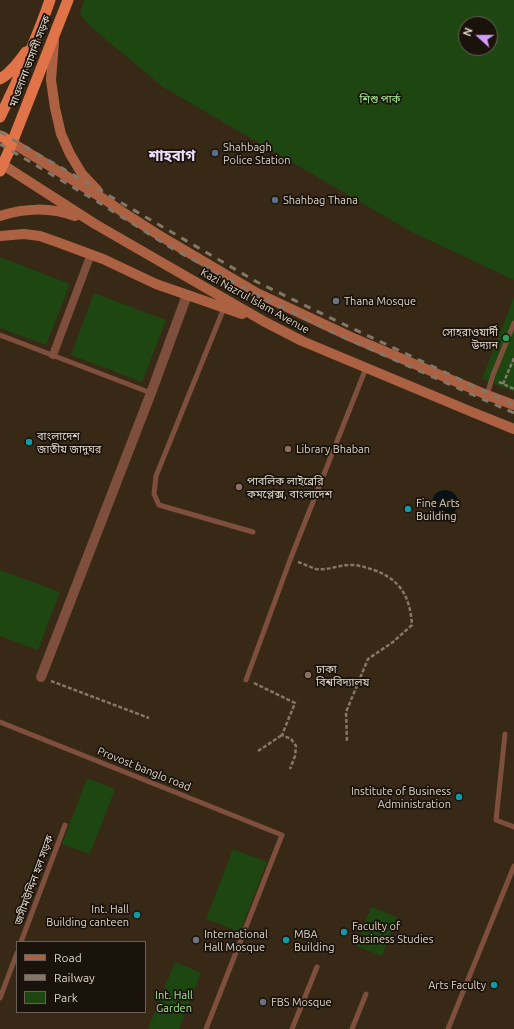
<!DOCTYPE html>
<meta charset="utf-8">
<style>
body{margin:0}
#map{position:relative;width:514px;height:1029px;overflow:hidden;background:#382916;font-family:Ubuntu,sans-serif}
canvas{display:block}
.legend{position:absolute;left:16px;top:941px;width:130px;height:72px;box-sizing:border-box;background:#1a130b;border:1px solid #696157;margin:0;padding:5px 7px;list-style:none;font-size:12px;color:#dfd5c9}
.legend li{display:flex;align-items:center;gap:8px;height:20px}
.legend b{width:20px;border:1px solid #696157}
.north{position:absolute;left:458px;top:16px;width:40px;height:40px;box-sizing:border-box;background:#1a130b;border:1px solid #696157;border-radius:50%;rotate:291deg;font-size:11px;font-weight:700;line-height:16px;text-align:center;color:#dfd5c9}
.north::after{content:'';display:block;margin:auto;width:14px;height:18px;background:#d39cfc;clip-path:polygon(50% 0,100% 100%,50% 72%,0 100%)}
</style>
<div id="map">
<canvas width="514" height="1029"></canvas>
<ul class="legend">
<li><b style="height:5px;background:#ad6143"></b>Road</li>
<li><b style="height:5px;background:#837767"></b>Railway</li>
<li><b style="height:11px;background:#1d4610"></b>Park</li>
</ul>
<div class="north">N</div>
</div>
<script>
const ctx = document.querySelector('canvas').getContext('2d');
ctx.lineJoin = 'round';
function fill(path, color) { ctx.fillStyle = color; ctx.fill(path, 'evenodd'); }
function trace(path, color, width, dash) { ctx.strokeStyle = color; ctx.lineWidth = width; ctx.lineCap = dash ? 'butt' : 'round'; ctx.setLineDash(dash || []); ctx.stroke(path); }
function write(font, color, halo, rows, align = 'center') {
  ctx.font = font + ' Ubuntu,"Noto Sans Bengali",sans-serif'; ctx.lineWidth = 3.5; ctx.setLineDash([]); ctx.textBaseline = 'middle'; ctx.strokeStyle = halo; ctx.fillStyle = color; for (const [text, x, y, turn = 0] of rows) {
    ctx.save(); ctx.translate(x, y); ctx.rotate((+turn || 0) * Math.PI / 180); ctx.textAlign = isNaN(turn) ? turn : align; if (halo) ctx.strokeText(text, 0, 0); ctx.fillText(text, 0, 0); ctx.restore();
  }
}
const green = new Path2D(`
 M84 0H514V280L410 231 163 87 91 27 80 14ZM466 24H490V48H466Z
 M0 257 70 284 46 345 0 328Z
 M94 293 166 320 142 382 71 355Z
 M514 297V392L482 379Z
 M0 570 60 592 38 650 0 636Z
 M87 778 115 789 90 854 62 844Z
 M233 849 267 862 240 932 206 919Z
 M371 907 397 917 382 956 356 946Z
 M175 962 201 973 179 1029H148Z`);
const water = new Path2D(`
 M432 503a13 13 0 1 1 26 0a13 13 0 1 1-26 0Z`);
const path = new Path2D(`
 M499 382 514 389
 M503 384 514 358
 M298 562C304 564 310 567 316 569 328 571 340 564 353 565 360 565 367 568 374 570 401 580 410 597 412 625L393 642 368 659 346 712 347 742
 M51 681 149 718
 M254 683 295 703 282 735 291 739 296 746 295 756 290 769
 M258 751 282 735`);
const service = new Path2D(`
 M224 308 156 476 154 494 159 505 253 532
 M0 335 151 393
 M487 395 493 375 514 323
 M246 680 290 560 366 368
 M0 722 282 835 206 1029
 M505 734 496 820 514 827
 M21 942 65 825
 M0 998 17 953
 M292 1029 317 967
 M352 1029 366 994
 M448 1029 514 866`);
const pedestrian = new Path2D(`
 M53 355 91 254`);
const minor = new Path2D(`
 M41 677 151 393 187 295`);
const secondary = new Path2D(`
 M54 41 51 80 55 108 61 134 70 154 82 174 98 191
 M6 139 107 201 124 213 157 234 257 293 351 337 487 395 514 405
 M0 163 95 224 265 322 302 341 472 412 514 429
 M0 216C24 208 51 207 75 216
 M0 236 24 234 40 236 57 242 103 259 156 284 242 314`);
const trunk = new Path2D(`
 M0 79C11 73 19 62 26 52
 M0 117C19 78 36 41 50 0
 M0 136C7 138 11 144 9 152
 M0 171 8 153 68 0`);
const rail = new Path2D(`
 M0 132 257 282 341 323 514 405
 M0 144 98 202 168 246 252 292 334 333 514 413`);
const markers = [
 [215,153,4,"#5c6f8a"],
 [275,200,4,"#5c6f8a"],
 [336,301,4,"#6b7280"],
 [506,338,4,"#2e9e5b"],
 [29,442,4,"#0f9aa8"],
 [288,449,4,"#8d6e63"],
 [239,487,4,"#8d6e63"],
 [408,509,4,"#0f9aa8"],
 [308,675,4,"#8d6e63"],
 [459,797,4,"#0f9aa8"],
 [137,915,4,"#0f9aa8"],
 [344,932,4,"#0f9aa8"],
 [196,940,4,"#6b7280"],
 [286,940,4,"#0f9aa8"],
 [494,985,4,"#0f9aa8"],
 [263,1002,4,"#6b7280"]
];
const streetNames = [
 ["মাওলানা ভাসানী সড়ক",30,61,-69],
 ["Kazi Nazrul Islam Avenue",255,301,29],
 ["Provost banglo road",144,769,22],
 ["জসীমউদ্দিন হল সড়ক",34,880,-70]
];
const parkNames = [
 ["শিশু পার্ক",380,99],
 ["Int. Hall",174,995],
 ["Garden",174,1008]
];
const poiNames = [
 ["Shahbagh",223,147],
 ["Police Station",223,160],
 ["Shahbag Thana",283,200],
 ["Thana Mosque",344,301],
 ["সোহরাওয়ার্দী",498,332,"right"],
 ["উদ্যান",498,345,"right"],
 ["বাংলাদেশ",37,436],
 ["জাতীয় জাদুঘর",37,449],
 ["Library Bhaban",296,449],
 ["পাবলিক লাইব্রেরি",247,481],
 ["কমপ্লেক্স, বাংলাদেশ",247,494],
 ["Fine Arts",416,503],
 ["Building",416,516],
 ["ঢাকা",316,669],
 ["বিশ্ববিদ্যালয়",316,682],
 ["Institute of Business",451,791,"right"],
 ["Administration",451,804,"right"],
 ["Int. Hall",129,909,"right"],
 ["Building canteen",129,922,"right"],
 ["Faculty of",352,926],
 ["Business Studies",352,939],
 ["International",204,934],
 ["Hall Mosque",204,947],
 ["MBA",294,934],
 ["Building",294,947],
 ["Arts Faculty",486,985,"right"],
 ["FBS Mosque",271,1002]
];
const districtNames = [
 ["শাহবাগ",172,156]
];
fill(green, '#1d4610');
fill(water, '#061215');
trace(path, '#837767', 2.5, [4, 2]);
trace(service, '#7f4f3d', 5);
trace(pedestrian, '#7f4f3d', 8);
trace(minor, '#7f4f3d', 10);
trace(secondary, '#ad6143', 10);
trace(trunk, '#e07448', 11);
trace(rail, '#837767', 3, [7, 7]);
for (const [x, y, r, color] of markers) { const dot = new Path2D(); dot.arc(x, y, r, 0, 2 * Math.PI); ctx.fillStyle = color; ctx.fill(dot); trace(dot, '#1a130b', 1.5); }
write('11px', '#dfd5c9', '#1a130b', streetNames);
write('11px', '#a5e694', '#1a130b', parkNames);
write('11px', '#dfd5c9', '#1a130b', poiNames, 'left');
write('bold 15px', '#ebdcf8', '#1a130b', districtNames);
</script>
